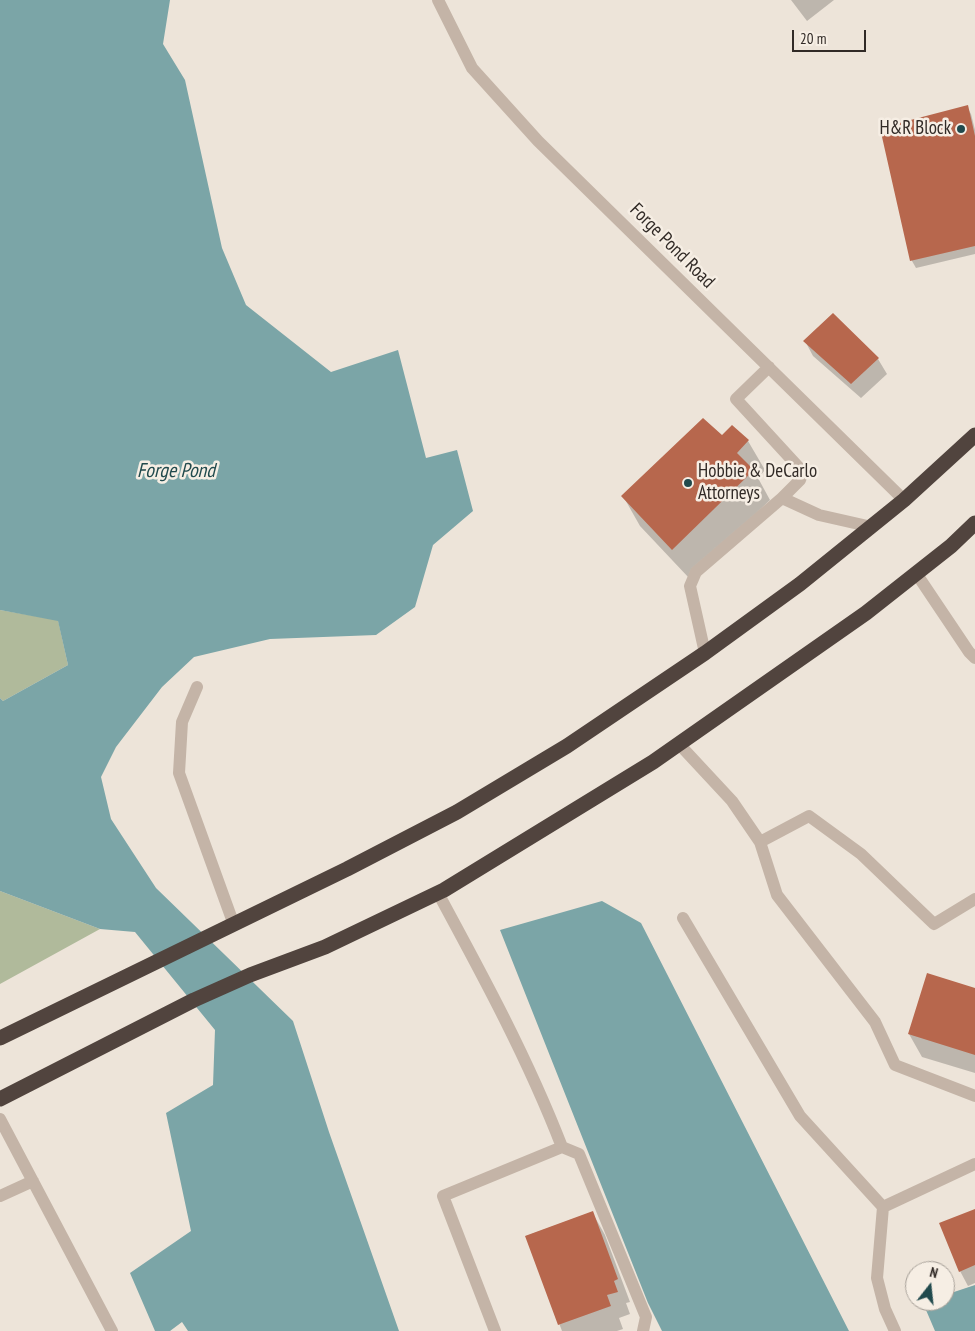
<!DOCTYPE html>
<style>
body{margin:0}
#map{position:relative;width:975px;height:1331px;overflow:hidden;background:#ede4d9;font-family:"PT Sans Narrow",sans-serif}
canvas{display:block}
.north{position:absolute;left:905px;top:1261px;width:50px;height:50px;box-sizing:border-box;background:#f6eee4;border:1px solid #a7a098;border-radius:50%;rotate:16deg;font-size:14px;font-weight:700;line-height:20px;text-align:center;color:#312a26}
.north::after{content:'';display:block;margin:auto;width:18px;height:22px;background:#214a4d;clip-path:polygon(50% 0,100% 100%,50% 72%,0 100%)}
.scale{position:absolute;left:792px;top:30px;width:74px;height:22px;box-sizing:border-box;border:2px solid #312a26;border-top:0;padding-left:6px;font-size:15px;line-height:18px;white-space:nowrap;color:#312a26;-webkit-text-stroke:4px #f6eee4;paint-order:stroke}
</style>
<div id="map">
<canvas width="975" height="1331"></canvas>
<div class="north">N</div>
<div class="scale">20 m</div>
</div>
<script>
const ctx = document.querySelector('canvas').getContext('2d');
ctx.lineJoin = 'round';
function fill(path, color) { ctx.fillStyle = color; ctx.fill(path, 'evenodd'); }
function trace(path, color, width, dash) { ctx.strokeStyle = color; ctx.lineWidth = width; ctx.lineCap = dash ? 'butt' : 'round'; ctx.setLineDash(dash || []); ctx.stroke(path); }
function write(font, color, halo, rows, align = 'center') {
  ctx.font = font + ' "PT Sans Narrow",sans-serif'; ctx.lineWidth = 5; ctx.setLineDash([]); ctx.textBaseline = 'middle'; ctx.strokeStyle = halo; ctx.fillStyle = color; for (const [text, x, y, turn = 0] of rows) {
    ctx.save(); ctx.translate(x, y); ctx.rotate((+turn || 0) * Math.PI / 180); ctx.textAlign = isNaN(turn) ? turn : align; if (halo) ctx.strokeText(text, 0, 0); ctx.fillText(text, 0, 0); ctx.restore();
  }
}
const green = new Path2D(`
 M0 610 58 620 68 665 3 701 0 698Z
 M0 891 100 929 0 984Z`);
const water = new Path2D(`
 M0 0H170L163 44 185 80 222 248 246 305 331 372 398 350 426 458 457 450 473 511 433 545 415 607 376 635 270 639 194 657 162 687 116 747 101 777 111 819 156 888 293 1021 329 1132 399 1331H188L182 1322 170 1331H155L130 1273 191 1231 166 1113 213 1085 215 1030 135 932 100 929 0 891V698L3 701 68 665 58 621 0 610Z
 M602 901 641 923 849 1331H662L648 1303 500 930Z
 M975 1285V1331H935L923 1303 928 1301H945V1295Z`);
const shadow = new Path2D(`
 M791 0H834L807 21Z
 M967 107 971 114 975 130V254L916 268 912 261 881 129Z
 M833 314 878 359 887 374 861 398 813 356 805 341Z
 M722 437 748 441 765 470 758 478 770 500 689 578 640 526 623 496Z
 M975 989V1073L922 1057 909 1034Z
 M975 1210V1283L968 1286 960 1271Z
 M592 1212 605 1235 630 1302 626 1303 630 1314 619 1318 623 1329 617 1331H562L526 1236Z`);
const building = new Path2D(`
 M968 105 975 136V246L910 261 880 128Z
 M833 313 879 358 851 384 803 341Z
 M703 418 722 435 732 425 749 440 737 453 754 470 672 550 621 496Z
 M927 973 975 988V1055L908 1034Z
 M975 1209V1265L959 1272 939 1223Z
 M593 1211 618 1279 614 1281 618 1292 607 1295 611 1306 558 1325 525 1236Z`);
const minor = new Path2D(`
 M438 0 472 68 538 141 904 500
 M769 367 736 399 803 472 800 480 782 498
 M916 573 969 652 975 658
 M705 653 690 586 696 572 782 498 819 515 872 527
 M197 687 182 722 179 773 234 925
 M679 744 732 801 760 842 777 895 875 1022 895 1065 975 1096
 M760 842 809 816 861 854 934 924 975 899
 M438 893C483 976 528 1059 562 1147L579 1154 646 1317 643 1331
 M683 918 800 1116 883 1207 975 1164
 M0 1119 112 1331
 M0 1196 33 1181
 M883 1207 877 1278 885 1309 895 1331
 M495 1331 443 1196 562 1147`);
const highway = new Path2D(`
 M0 1038 347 869 457 812 567 746 705 653 800 584 904 500 975 435
 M0 1099 194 1000 250 975 325 947 444 890 653 762 866 613 951 546 975 523`);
const markers = [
 [961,129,5,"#214a4d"],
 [688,483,5,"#214a4d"]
];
const poiNames = [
 ["H&R Block",951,129],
 ["Hobbie & DeCarlo",698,472,"left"],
 ["Attorneys",698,494,"left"]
];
const streetNames = [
 ["Forge Pond Road",672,246,45]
];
const waterNames = [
 ["Forge Pond",176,471]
];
fill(green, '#b0ba9b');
fill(water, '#7ba5a7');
fill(shadow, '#0003');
fill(building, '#b7674d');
trace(minor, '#c4b4a7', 12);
trace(highway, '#51443e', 15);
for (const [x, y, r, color] of markers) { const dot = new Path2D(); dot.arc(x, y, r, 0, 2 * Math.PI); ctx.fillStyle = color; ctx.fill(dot); trace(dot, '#f6eee4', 2); }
write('19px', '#312a26', '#f6eee4', poiNames, 'right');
write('19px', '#312a26', '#f6eee4', streetNames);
write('italic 20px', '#214a4d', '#f6eee4', waterNames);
</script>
